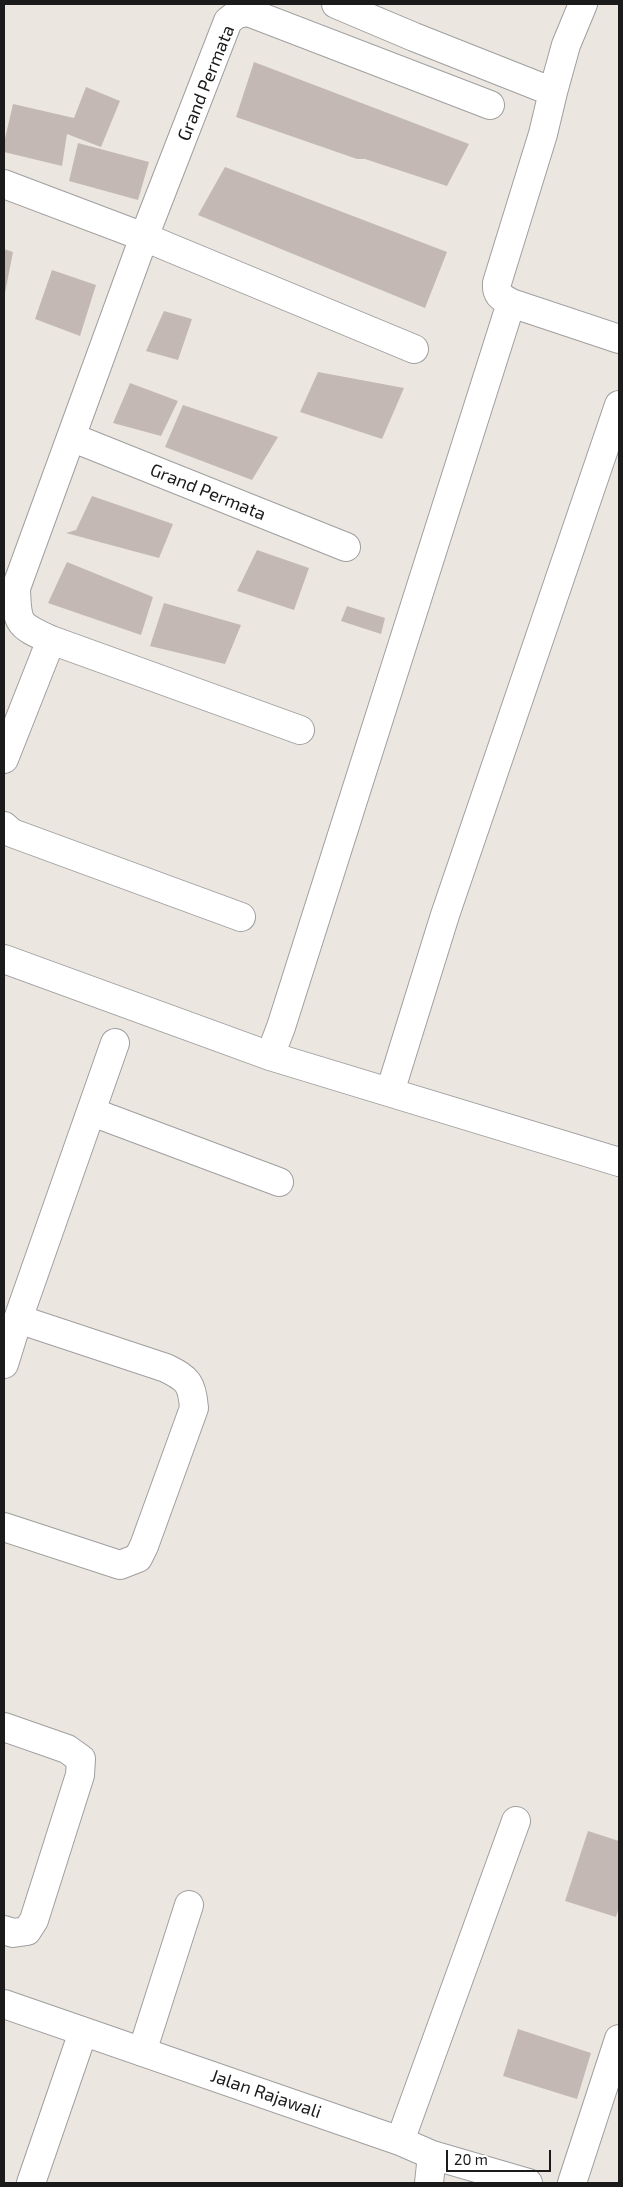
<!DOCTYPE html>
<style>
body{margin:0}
#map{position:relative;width:623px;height:2187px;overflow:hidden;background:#ece6e0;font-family:"Exo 2",sans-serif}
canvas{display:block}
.frame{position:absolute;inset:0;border:5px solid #1b1b1b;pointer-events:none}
.scale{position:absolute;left:446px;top:2150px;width:105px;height:22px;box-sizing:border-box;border:2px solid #1b1b1b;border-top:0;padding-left:6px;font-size:15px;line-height:18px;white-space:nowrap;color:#1b1b1b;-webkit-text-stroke:4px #fff;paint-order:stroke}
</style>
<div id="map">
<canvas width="623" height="2187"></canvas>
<div class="frame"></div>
<div class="scale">20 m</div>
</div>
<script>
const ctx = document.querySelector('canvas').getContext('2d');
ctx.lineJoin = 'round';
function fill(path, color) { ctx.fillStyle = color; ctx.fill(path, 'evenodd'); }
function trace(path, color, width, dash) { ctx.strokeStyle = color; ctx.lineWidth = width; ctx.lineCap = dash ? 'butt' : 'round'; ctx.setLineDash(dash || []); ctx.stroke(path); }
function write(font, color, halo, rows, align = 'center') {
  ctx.font = font + ' "Exo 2",sans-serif'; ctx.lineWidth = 4; ctx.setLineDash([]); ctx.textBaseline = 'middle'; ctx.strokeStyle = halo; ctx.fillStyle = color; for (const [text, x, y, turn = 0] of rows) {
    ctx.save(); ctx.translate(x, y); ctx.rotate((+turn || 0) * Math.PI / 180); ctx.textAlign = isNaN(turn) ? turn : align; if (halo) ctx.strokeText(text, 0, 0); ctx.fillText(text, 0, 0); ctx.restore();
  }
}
const building = new Path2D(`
 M254 62 469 144 447 186 365 159H357L236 117Z
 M86 87 120 101 101 147 67 134 62 166 4 152V143L13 104 74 118Z
 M78 143 149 162 138 200 69 181Z
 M225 167 447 252 425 308 198 215Z
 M4 249 13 252 5 293H4Z
 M52 270 96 285 80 336 35 319Z
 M164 311 192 319 178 360 146 351Z
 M318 372 404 388 382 439 300 412Z
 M130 383 178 401 161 436 113 423Z
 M183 405 278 437 252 480 165 447Z
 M92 496 173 524 159 558 66 533 76 530Z
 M257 550 309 568 294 610 237 591Z
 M67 562 153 597 141 635 48 603Z
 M164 603 241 625 225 664 150 646Z
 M347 606 385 618 381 634 341 621Z
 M588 1831 619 1841V1907L616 1917 565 1901Z
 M518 2029 591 2053 577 2099 503 2076Z`);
const minor = new Path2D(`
 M336 4 414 37 553 92 566 45 583 4
 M4 184 144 237 414 349
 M511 303C501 297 496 295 497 283L543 134 553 92
 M71 437 346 547
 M51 640 300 730
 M4 759 51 640C18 625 17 625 16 588L144 237 228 21 237 14 248 12 490 105
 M4 826 12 833 241 917
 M4 959 270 1056 619 1162
 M270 1056 281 1027 511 303 619 339
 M390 1092 445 915 619 405
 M92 1112 279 1182
 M4 1364 18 1319 115 1043
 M4 1527 120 1565 138 1558 144 1546 194 1408C192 1383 188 1379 166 1368L18 1319
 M4 1727 67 1749 81 1759 80 1775 34 1920 27 1931 13 1933 4 1930
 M4 2004 400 2141 432 2155 528 2183
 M142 2052 189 1905
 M400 2141 516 1821
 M31 2183 83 2032
 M429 2183 432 2155
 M572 2183 619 2039`);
const streetNames = [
 ["Grand Permata",206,83,-68],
 ["Grand Permata",208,492,22],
 ["Jalan Rajawali",266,2094,19]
];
fill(building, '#c3b8b4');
trace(minor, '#9f9f9f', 30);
trace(minor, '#fff', 28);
write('18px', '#1b1b1b', '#fff', streetNames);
</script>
